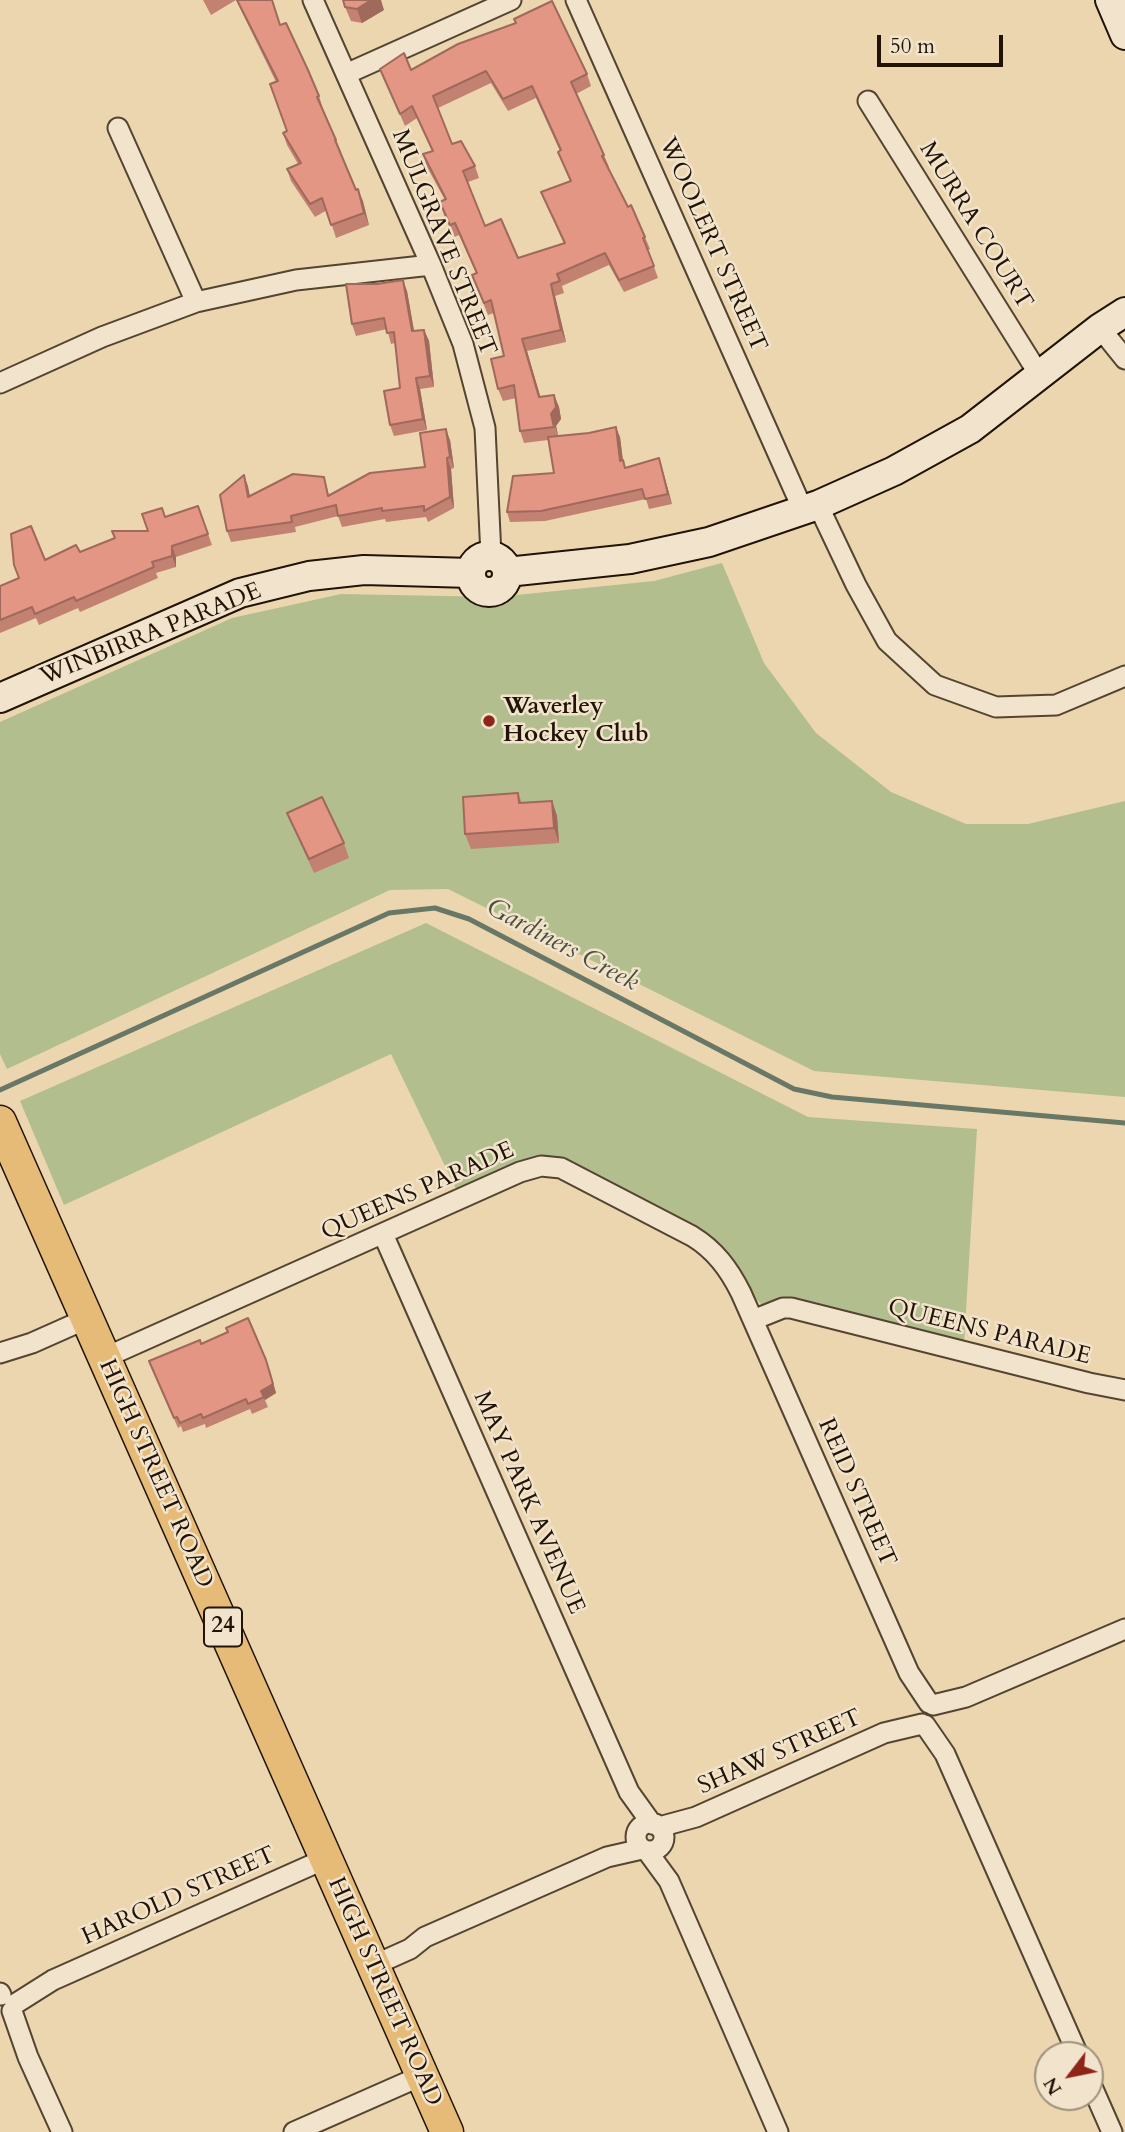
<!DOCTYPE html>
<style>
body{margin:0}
#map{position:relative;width:1125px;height:2132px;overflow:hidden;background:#ebd6b0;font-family:Cardo,serif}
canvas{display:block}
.north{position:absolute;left:1034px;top:2041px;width:70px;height:70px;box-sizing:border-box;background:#f2e4cc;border:2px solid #9e917d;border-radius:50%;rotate:238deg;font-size:19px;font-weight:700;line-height:28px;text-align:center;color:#211406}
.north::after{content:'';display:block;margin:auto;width:24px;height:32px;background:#8f2418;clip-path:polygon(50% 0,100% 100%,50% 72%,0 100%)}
.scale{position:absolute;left:877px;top:35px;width:126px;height:32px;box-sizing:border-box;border:4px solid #211406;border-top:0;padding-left:9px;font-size:21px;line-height:24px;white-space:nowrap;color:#211406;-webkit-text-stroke:5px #f2e4cc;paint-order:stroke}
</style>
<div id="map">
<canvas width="1125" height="2132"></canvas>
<div class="north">N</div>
<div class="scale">50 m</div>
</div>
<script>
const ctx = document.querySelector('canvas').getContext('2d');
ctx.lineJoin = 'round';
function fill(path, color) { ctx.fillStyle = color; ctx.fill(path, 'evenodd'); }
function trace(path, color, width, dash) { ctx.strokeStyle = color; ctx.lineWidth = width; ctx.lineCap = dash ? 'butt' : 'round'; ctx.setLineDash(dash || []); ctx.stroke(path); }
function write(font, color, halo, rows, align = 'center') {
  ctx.font = font + ' Cardo,serif'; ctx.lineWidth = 5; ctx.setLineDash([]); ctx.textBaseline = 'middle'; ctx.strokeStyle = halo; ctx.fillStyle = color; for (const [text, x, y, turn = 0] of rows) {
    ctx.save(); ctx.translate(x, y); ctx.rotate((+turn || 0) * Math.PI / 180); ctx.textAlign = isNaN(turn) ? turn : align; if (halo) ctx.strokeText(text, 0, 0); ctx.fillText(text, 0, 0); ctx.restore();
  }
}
const green = new Path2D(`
 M722 563 764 663 816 733 891 792 966 824H1028L1125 801V1097L814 1071 448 889 390 890 7 1069 0 1054V722L232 618 341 594 497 597 654 581Z
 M426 923 808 1117 977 1129 964 1344 763 1306 754 1297 741 1271 720 1246 560 1159 538 1158 457 1191 391 1054 64 1205 20 1101Z`);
const stream = new Path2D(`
 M0 1090 389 913 435 908 469 919 794 1089 832 1097 1125 1123`);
const street = new Path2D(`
 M313 0 431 265 463 344 485 428 491 556
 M576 0 803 510
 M346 74 511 0
 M868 101 1040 376
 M118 128 196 302
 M1100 328 1125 359
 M0 383 102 337 196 302 296 280 431 265
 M818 505 856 585 887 641 935 685 996 707 1056 705 1125 676
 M383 1234 629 1792 652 1824
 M753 1320 783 1308H791L1089 1383 1125 1390
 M0 1353 32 1343 86 1319
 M104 1358 520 1172 541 1166 561 1168 692 1236C715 1250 729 1269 741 1293L909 1673 929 1703
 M933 1705 966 1697 1125 1629
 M925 1725 945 1754 1078 2055
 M636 1837a14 14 0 1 1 28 0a14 14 0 1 1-28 0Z
 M659 1827 696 1817 884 1733 922 1724
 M647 1851 669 1881 778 2132
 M372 1966 410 1949 425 1937 607 1857 642 1849
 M0 1993 1 1995
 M15 2004 53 1980 325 1859
 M12 2011 28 2057 62 2132
 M1090 2082 1112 2132
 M294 2132 421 2076`);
const secondary = new Path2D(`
 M1110 0 1125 35
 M471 574a18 18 0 1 1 36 0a18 18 0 1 1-36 0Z
 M507 572 630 559 709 542 818 505 894 471 970 429 1100 328 1125 312
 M0 698 240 593 309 576 364 570 471 573`);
const primary = new Path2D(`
 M0 1122 447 2132`);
const wall = new Path2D(`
 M203 0H236L211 15Z
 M236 0H272L280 25 319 96 323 109 336 140 341 152 340 153 356 190 358 189 369 225 336 238 327 210 315 217 291 181 287 169 298 164 287 145 283 133 287 131 276 82Z
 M345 7 384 10 362 23 351 21Z
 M380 69 587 74 591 86 576 94 604 155 609 167 608 168 628 207 645 237 650 249 648 250 658 278 624 292 609 265 562 286 564 293 555 296 566 342 527 351 540 397 554 395 559 407 561 419 556 426 558 436 620 437 623 460 625 468 659 458 672 504 649 509 646 499 545 521 510 522 507 512 554 473 548 440 524 443 520 431 516 398 503 401 498 389 504 356 494 313 488 315 472 275 476 273 459 235 454 237 444 215 440 202 445 200 427 167 423 154 432 151 417 118 405 126ZM491 83 508 111 536 98 560 151 558 152 570 181 541 192 564 244 518 258 485 226 468 182 479 178 475 166 452 144 438 108Z
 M407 291 414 331 424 330 429 341 434 387 420 389 427 430 394 436 390 425 400 388 395 343 391 344 387 329 356 336 352 324Z
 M450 440 454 468 451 469 454 508 428 522 426 517 386 522 385 519 342 527 338 516 295 527 296 532 231 542 227 531 244 475 250 496 324 477 329 495 425 467Z
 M198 506 212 545 176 557V567L156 573 158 578 80 612 78 608 39 625 36 618 0 633V586L19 578 14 565 80 552 115 538 148 531 165 517Z
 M518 793 522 803 552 801 557 816 559 843 471 849 465 834Z
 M287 813 344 843 349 858 314 873 293 827Z
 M201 1344 270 1370 276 1393 265 1400 268 1407 252 1414 250 1409 206 1428 205 1424 183 1432 181 1426 178 1428 149 1361Z`);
const shadedWall = new Path2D(`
 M371 0H381L384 10 362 23 357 9Z
 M358 189 363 201 369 225 364 213Z
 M403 280 407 291 416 342 412 331Z
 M551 284 555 296 566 342 561 330Z
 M424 330 429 341 434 387 430 376Z
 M522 339 527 351 544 409 539 397Z
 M416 378 420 389 427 430 423 419Z
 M554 395 559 407 561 419 556 426 559 439 551 414Z
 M616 427 620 437 624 471 620 461Z
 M446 429 450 440 454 468 450 457Z
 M447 458 451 469 454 508 450 497Z
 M659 458 662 468 672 504 668 494Z
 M244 475 248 486 252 508 248 497Z
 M172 546 176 557V567L172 556Z
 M552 801 557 816 559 843 554 828Z
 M266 1360 276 1393 265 1400 261 1391Z`);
const building = new Path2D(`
 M237 0H272L280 25 286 23 308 70 319 96 317 97 336 140H335L356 190 358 189 364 213 331 225 322 198 310 204 287 169 301 163 283 133 287 131 270 84 278 81Z
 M343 0H371L357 9 345 7Z
 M552 1 587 74 571 82 604 155 602 156 628 207 631 205 645 237 643 238 654 266 619 280 605 253 557 274 560 281 551 284 561 330 522 339 539 397 554 395 556 407 551 414 554 427 520 431 514 385 498 389 491 359 504 356 491 300 484 303 472 275 477 273 455 223 450 225 440 202 446 199 423 154 433 151 412 106 400 114 380 69 404 53 411 70 458 44 516 23 514 19ZM486 71 503 99 532 86 561 150 558 152 571 181 541 192 565 243 518 258 501 219 485 226 463 171 475 166 461 141 452 144 433 96Z
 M403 280 412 331 424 330 430 376 416 378 423 419 390 425 384 391 400 388 394 332 387 333 384 318 352 324 346 284H377Z
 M616 427 620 461 623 460 625 468 659 458 668 494 645 499 642 489 541 511 507 512 513 476 554 473 548 437 589 433Z
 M446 429 450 457 447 458 450 497 424 511V506L382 511V508L338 516 336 505 291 516 292 522 227 531 220 495 244 475 248 497 293 474 324 477 328 496 370 473 425 467 420 433Z
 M198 506 208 534 172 546V556L152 562 154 567 76 601 74 597 35 614 32 607 0 620V586L19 578 14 565 11 534 31 526 45 560 76 545 80 552 115 538 112 531H148L142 514 162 508 165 517Z
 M518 793 519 803 552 801 554 828 465 834 463 797Z
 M322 797 344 843 309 859 287 813Z
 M248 1318 266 1360 273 1384 261 1391 264 1397 248 1404 246 1399 203 1418 201 1414 180 1423 177 1417 174 1418 149 1361 200 1340 201 1344 228 1332 226 1328Z`);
const markers = [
 [489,721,7,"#8f2418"]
];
const shields = [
 [223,1627,38]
];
const shieldNames = [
 ["24",223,1627]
];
const streetNames = [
 ["MURRA COURT",975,226,58],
 ["MULGRAVE STREET",443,243,68],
 ["WOOLERT STREET",712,245,66],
 ["WINBIRRA PARADE",151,635,-22],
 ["QUEENS PARADE",418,1192,-24],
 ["QUEENS PARADE",989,1333,14],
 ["HIGH STREET ROAD",155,1474,66],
 ["REID STREET",856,1493,66],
 ["MAY PARK AVENUE",528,1503,66],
 ["SHAW STREET",780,1753,-24],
 ["HAROLD STREET",179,1897,-24],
 ["HIGH STREET ROAD",384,1992,66]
];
const poiNames = [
 ["Waverley",503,707],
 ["Hockey Club",503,735]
];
const waterNames = [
 ["Gardiners Creek",562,946,28]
];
fill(green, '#b3be8e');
trace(stream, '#697767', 5);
trace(street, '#544430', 23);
trace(secondary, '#211406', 32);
trace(primary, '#211406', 35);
trace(street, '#f2e4cc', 19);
trace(secondary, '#f2e4cc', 28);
trace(primary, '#e6bb78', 32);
fill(wall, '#c38172');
fill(shadedWall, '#9f695c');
fill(building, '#e39684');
trace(building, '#9f695c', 2);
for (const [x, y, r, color] of markers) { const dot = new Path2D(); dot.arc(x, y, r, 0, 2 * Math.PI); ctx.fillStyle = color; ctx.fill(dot); trace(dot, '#f2e4cc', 2.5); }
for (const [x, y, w] of shields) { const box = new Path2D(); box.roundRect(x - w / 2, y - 19.5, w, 39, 5); ctx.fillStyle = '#f2e4cc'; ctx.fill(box); trace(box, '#211406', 2); }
write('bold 23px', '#211406', null, shieldNames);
write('24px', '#211406', '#f2e4cc', streetNames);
write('bold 24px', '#211406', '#f2e4cc', poiNames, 'left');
write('italic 26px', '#4b4e3f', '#f2e4cc', waterNames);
</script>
